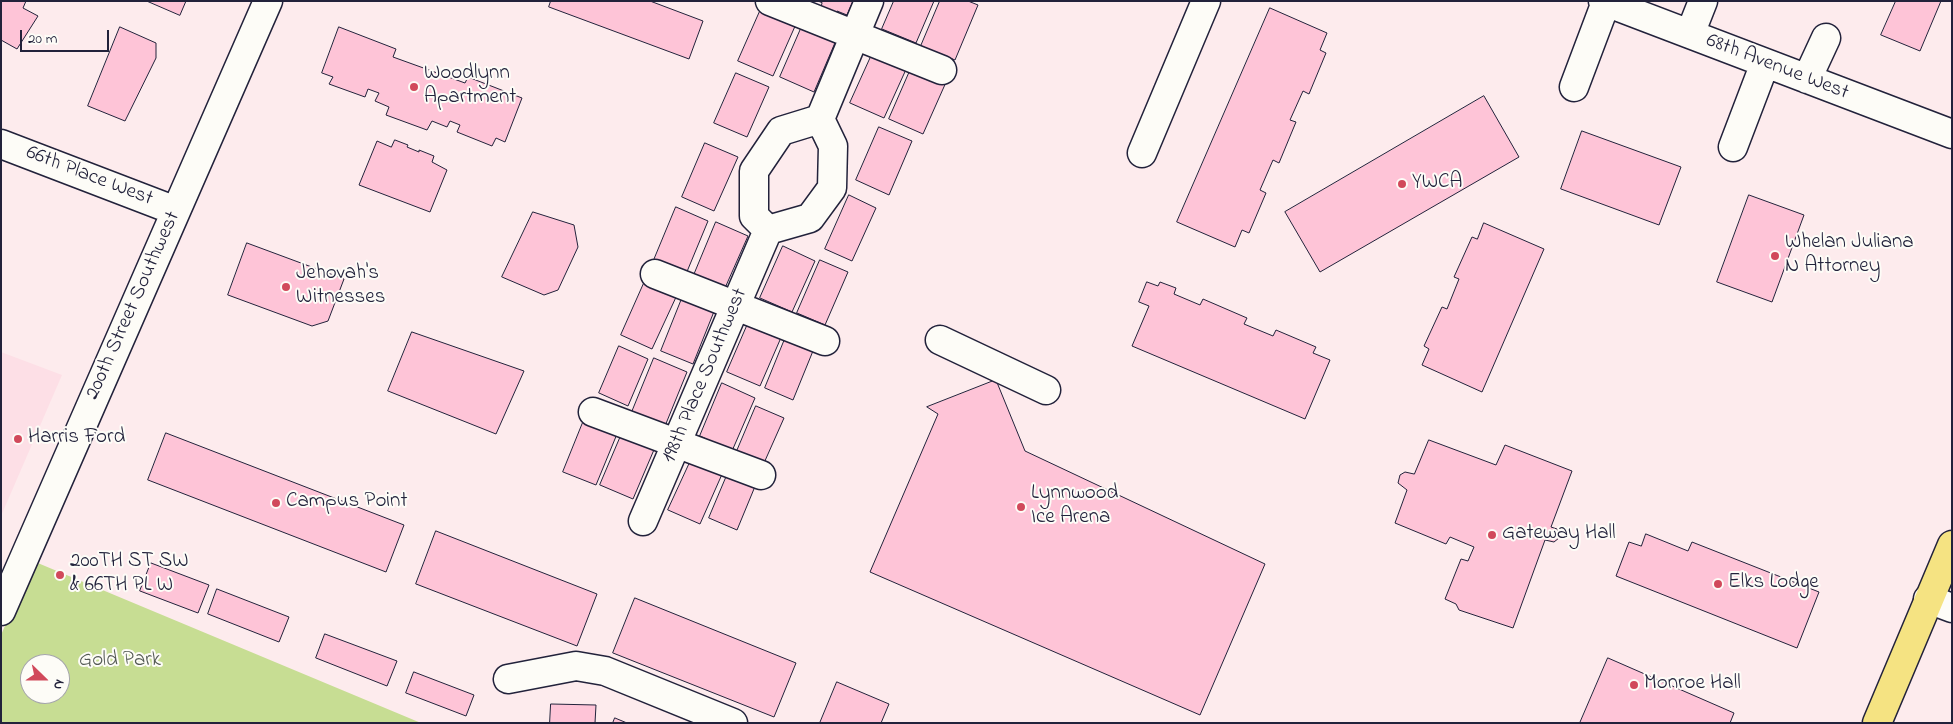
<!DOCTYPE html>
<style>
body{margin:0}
#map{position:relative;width:1953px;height:724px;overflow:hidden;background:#fdebed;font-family:"Indie Flower",sans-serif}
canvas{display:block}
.frame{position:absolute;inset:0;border:2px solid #22223b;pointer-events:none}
.north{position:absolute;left:20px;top:654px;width:50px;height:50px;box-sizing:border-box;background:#fdfcf7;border:1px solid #a5a5ac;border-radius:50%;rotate:112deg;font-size:14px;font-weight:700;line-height:20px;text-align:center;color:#22223b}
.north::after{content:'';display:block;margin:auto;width:18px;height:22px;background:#d1495b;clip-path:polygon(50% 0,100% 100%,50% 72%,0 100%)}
.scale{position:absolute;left:20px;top:30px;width:89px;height:22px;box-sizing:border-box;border:2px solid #22223b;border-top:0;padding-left:6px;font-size:15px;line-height:18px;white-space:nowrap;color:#22223b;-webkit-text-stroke:4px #fdfcf7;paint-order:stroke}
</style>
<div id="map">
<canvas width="1953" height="724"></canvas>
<div class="frame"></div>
<div class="north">N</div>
<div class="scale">20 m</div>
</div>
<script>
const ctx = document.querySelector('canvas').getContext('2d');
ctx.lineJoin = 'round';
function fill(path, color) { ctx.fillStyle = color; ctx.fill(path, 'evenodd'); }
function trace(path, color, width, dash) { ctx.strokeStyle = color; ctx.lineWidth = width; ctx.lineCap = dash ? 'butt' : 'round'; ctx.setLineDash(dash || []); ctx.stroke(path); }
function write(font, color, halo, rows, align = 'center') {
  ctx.font = font + ' "Indie Flower",sans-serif'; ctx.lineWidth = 4; ctx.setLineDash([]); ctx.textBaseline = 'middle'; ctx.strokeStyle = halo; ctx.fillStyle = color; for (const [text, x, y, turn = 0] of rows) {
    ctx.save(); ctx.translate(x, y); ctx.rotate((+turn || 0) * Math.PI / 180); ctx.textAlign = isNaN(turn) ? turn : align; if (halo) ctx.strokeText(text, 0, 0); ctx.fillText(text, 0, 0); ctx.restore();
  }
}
const built = new Path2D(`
 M1 352 62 375 1 516Z`);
const green = new Path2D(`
 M33 561 421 723H1V635ZM30 664H60V694H30Z`);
const building = new Path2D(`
 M1 1H26L23 8 38 16 17 49 1 40Z
 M147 1H186L180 15Z
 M551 1H650L703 21 689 59 549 7Z
 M818 1H853L847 15 837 11 836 14 821 7 822 3Z
 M894 1H934L916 43 882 29Z
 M940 1H968L978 5 955 60 921 46Z
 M1896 1H1941L1920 51 1881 35Z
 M1270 8 1327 33 1320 50 1326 53 1309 94 1303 91 1290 120 1296 122 1279 163 1273 160 1260 190 1266 193 1249 233 1242 230 1235 247 1177 222Z
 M761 9 796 24 773 76 738 61Z
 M803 24 837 38 814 92 780 77Z
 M120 27 156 43V58L125 121 88 106Z
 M339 27 396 49 393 57 465 83 468 77 522 98 505 142 496 138 492 146 457 132 460 125 450 121 447 127 432 121 427 130 386 115 389 107 375 101 379 93 368 89 365 97 329 84 333 77 322 73Z
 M874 50 908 65 884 118 850 103Z
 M913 64 947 80 923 134 889 119Z
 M736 73 769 87 747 137 714 123Z
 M1484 96 1519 157 1320 272 1285 212Z
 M879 127 912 141 889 195 856 180Z
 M1582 131 1681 167 1659 225 1561 189Z
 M395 140 408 145 407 147 419 152V150L434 156 432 162 447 170 430 212 359 185 377 141 391 147Z
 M705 143 738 157 714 211 682 197Z
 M849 195 876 208 852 261 825 249Z
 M1749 195 1804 215 1772 302 1717 282Z
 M676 207 708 221 686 274 654 260Z
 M533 212 574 225 578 247 558 290 544 295 502 277Z
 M716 222 748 236 725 288 694 275Z
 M1484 223 1544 249 1482 392 1422 365 1429 349 1424 346 1442 307 1447 309 1459 279 1454 277 1472 237 1477 239Z
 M247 243 344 279 328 321 312 326 228 295Z
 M783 246 815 261 792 312 760 298Z
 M820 260 848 272 825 325 797 313Z
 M645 281 677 295 652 349 621 335Z
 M1147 282 1158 286 1160 282 1176 288 1174 294 1200 305 1203 299 1247 318 1244 324 1273 336 1276 330 1316 347 1313 353 1330 360 1305 419 1132 346 1149 306 1139 302Z
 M683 296 715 309 693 364 661 351Z
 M750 319 783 333 760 386 727 372Z
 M412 332 524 371 496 434 388 391Z
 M787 334 815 346 793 400 765 388Z
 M619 346 648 359 628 406 599 393Z
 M654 358 687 372 665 426 632 412Z
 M996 380 1025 451 1265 564 1200 715 870 572 938 414 927 407Z
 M722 383 755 398 732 451 700 436Z
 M756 406 784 418 764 463 737 451Z
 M584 420 617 434 596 485 563 472Z
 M623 431 656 445 633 499 600 485Z
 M166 433 404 525 386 572 148 480Z
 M1429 440 1496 465 1505 445 1572 471 1551 527 1557 529 1559 534V538L1554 542 1545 540 1513 628 1459 610 1456 604 1445 599 1461 559 1468 561 1474 547 1450 537 1446 544 1395 523 1407 490 1398 483 1400 475 1405 472 1414 474Z
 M692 458 723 472 700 524 668 510Z
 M728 473 756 484 737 530 709 518Z
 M436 531 597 594 577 646 416 584Z
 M1646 534 1688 551 1692 542 1819 592 1797 648 1616 576 1629 542 1641 546Z
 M151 563 209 585 198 613 140 591Z
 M217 589 289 617 279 642 208 614Z
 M635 598 796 663 774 717 613 653Z
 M325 634 397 661 387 686 316 658Z
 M1608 658 1734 713 1730 723H1580Z
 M414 672 474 695 466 716 406 693Z
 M837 682 889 704 881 723H820Z
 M551 704 596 705 595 723H550Z
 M615 718 627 723H613Z`);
const minor = new Path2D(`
 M770 1 942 70
 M1603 1 1952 134
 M1690 34 1703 1
 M1807 79 1826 38
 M1574 87 1606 2
 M1 144 176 211
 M1733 147 1765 63
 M1142 153 1206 1
 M768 230 810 218 832 188 833 146 820 119 869 1
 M768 230 754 216V171L781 131 820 119
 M655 274 825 341
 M940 340 1046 390
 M593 412 761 475
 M643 521 768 230
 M1928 599 1952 608
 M1 611 268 1
 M508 679 576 666 605 671 733 723`);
const major = new Path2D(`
 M1877 723 1952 545`);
const markers = [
 [414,87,5,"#d1495b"],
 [1402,184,5,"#d1495b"],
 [1775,256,5,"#d1495b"],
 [286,287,5,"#d1495b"],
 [18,439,5,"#d1495b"],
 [276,503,5,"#d1495b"],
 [1021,507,5,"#d1495b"],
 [1492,535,5,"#d1495b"],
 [60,575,5,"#d1495b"],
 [1718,584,5,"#d1495b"],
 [1634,685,5,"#d1495b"]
];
const streetNames = [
 ["68th Avenue West",1777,68,21],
 ["66th Place West",89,177,21],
 ["200th Street Southwest",134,306,-66],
 ["198th Place Southwest",706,376,-67]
];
const poiNames = [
 ["Woodlynn",424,75],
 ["Apartment",424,99],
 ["YWCA",1412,184],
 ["Whelan Juliana",1785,244],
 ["N Attorney",1785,268],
 ["Jehovah's",296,275],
 ["Witnesses",296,299],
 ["Harris Ford",28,439],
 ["Lynnwood",1031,495],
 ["Ice Arena",1031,519],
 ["Campus Point",286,503],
 ["Gateway Hall",1502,535],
 ["200TH ST SW",70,563],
 ["& 66TH PL W",70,587],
 ["Elks Lodge",1728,584],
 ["Monroe Hall",1644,685]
];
const parkNames = [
 ["Gold Park",120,662]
];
fill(built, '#fddfe6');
fill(green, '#c7dd93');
fill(building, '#fec4d7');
trace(building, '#22223b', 1);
trace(minor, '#22223b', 31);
trace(major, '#22223b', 31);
trace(minor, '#fdfcf7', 28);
trace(major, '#f5e382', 28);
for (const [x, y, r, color] of markers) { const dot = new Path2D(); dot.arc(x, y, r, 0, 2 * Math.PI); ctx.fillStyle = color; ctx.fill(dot); trace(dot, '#fdfcf7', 2); }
write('21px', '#22223b', '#fdfcf7', streetNames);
write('21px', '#22223b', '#fdfcf7', poiNames, 'left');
write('21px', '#545a55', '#fdfcf7', parkNames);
</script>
